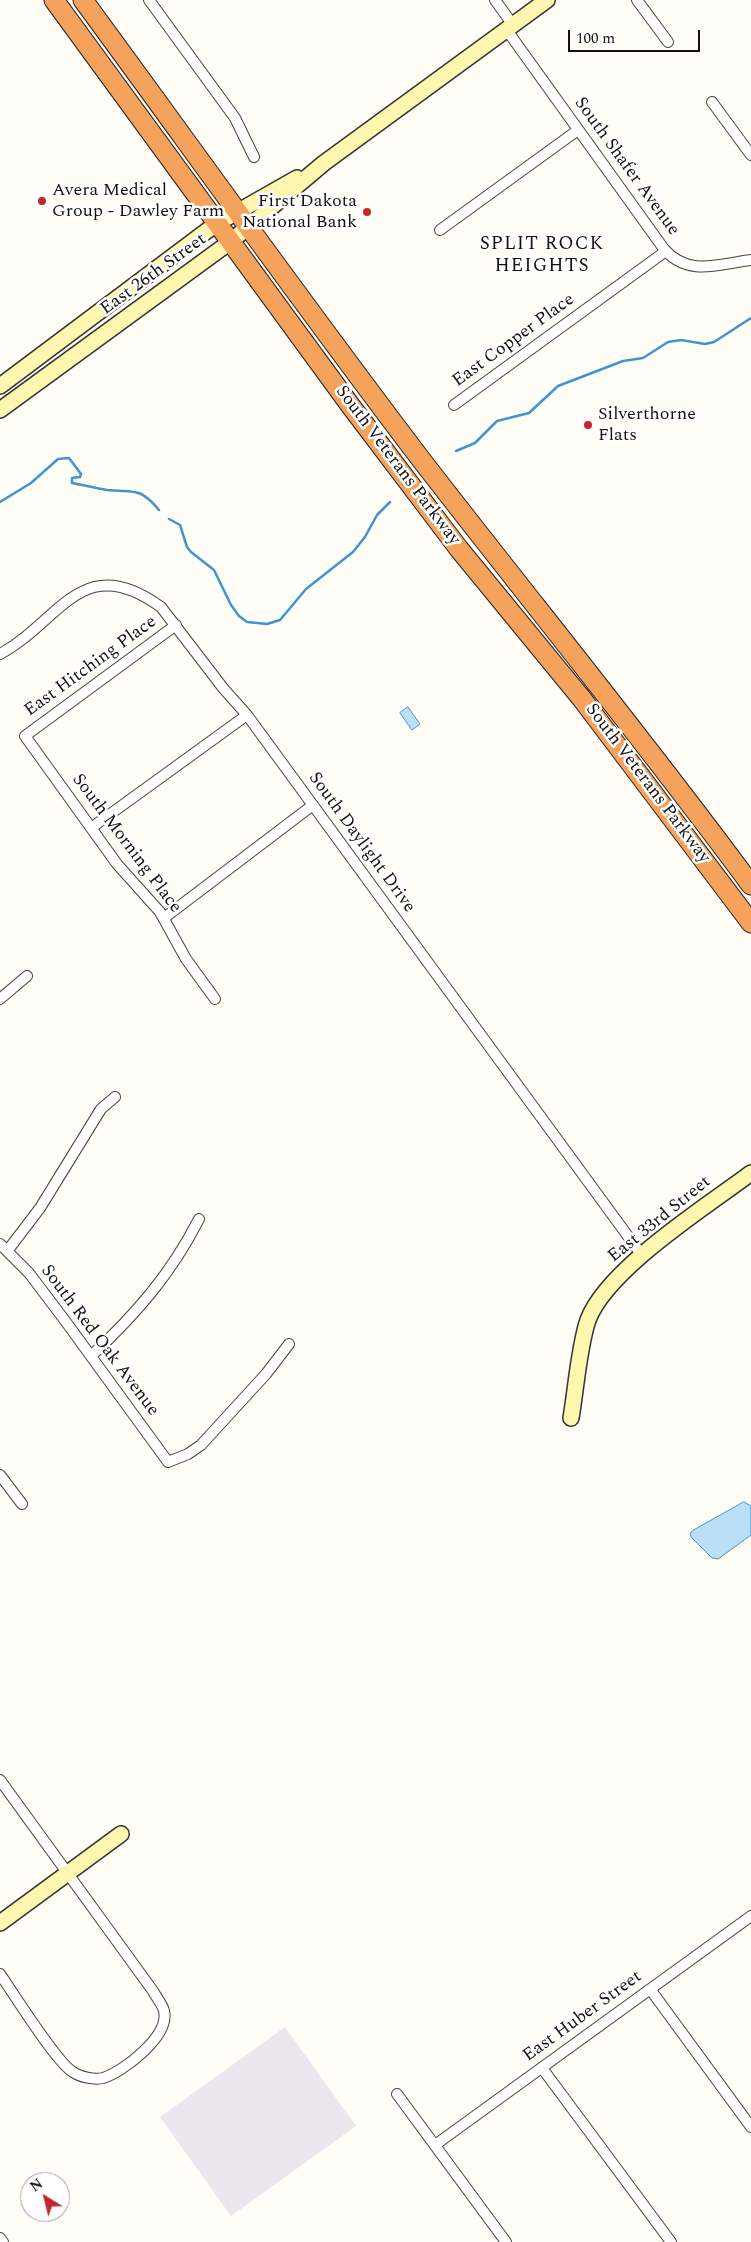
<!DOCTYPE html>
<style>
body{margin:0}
#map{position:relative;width:751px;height:2242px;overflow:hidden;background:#fffdf5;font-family:Spectral,serif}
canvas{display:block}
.north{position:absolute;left:20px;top:2172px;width:50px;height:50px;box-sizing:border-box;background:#fff;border:1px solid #a0a0a0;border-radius:50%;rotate:324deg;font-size:14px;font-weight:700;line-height:20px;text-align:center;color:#111}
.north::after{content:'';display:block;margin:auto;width:18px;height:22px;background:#c4262e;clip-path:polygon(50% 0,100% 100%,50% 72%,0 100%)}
.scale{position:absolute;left:568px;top:30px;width:132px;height:22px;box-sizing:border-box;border:2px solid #111;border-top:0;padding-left:6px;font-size:15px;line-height:18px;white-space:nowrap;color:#111;-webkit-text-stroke:4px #fff;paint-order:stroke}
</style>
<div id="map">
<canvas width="751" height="2242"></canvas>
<div class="north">N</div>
<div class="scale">100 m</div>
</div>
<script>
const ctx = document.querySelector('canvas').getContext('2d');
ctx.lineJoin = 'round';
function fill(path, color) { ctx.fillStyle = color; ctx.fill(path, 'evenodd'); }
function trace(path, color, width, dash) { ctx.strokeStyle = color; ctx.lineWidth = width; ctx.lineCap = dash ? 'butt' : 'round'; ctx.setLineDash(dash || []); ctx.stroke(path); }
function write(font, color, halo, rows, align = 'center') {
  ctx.font = font + ' Spectral,serif'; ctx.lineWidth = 5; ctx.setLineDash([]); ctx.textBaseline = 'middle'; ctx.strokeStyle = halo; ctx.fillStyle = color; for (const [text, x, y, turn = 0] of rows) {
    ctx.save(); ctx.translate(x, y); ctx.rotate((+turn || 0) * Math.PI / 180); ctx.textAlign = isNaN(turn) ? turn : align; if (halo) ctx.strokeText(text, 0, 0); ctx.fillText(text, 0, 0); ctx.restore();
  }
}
const industrial = new Path2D(`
 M285 2027 356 2126 231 2216 160 2117Z`);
const water = new Path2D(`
 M408 707 420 724 412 730 400 713Z
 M744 1502 751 1506V1535L718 1559 712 1558 692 1538 690 1534 692 1531Z`);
const stream = new Path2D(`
 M456 451 475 443 497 421 529 413 558 386 623 361 643 358 668 342 681 340 705 344 714 342 751 318
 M0 502 31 483 58 459 69 458 81 474 80 477 72 478V483C83 485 95 488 107 490 134 493 139 486 159 510
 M169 519 180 525 187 547 191 552 214 570 231 605 239 616 247 622 267 624 280 620 306 589 353 552 365 537 377 515 390 502`);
const street = new Path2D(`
 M149 0 235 118 254 157
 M495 0 513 25
 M637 0 668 42
 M506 29 664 249C688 277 719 264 751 260
 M712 102 751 155
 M440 230 578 130
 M454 405 666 251
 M176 625 25 736 117 864 160 912 186 959 215 999
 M0 654C60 622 82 549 161 607L223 688 247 715 641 1254
 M91 828 247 715
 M164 918 313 805
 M0 999 27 976
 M0 1244 29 1273 66 1322 168 1462 188 1454 201 1445 266 1374 289 1344
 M8 1250 40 1208 101 1109 115 1097
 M91 1356C136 1314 171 1274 199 1219
 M0 1475 22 1504
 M0 1780 153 1991C156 1997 163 2005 164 2011 170 2036 123 2072 103 2078 94 2080 80 2077 73 2072 56 2062 14 1994 0 1974
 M650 1989 751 2127
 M542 2068 671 2242
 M397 2094 506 2242
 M435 2145 751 1916
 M0 2238 3 2242`);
const secondary = new Path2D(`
 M0 386 216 224 297 178
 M0 410 230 242 324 163 547 0
 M571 1418C576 1389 579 1346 588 1320 607 1269 707 1206 751 1173
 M0 1923 121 1834`);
const highway = new Path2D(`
 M54 0 350 405 459 549 582 699 751 923
 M83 0C196 154 307 310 423 462 532 603 645 741 751 885`);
const markers = [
 [42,201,5,"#c4262e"],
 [367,212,5,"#c4262e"],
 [588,425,5,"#c4262e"]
];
const streetNames = [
 ["South Shafer Avenue",626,167,54],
 ["East 26th Street",154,275,-36],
 ["East Copper Place",514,341,-36],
 ["South Veterans Parkway",397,466,53],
 ["East Hitching Place",91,667,-36],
 ["South Veterans Parkway",647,784,53],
 ["South Daylight Drive",361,843,54],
 ["South Morning Place",126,844,53],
 ["East 33rd Street",660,1220,-39],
 ["South Red Oak Avenue",99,1341,53],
 ["East Huber Street",583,2017,-36]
];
const poiNames = [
 ["Avera Medical",52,191],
 ["Group - Dawley Farm",52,212],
 ["First Dakota",357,202,"right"],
 ["National Bank",357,223,"right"],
 ["Silverthorne",598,415],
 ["Flats",598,436]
];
const neighbourhoodNames = [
 ["SPLIT ROCK",542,245],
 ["HEIGHTS",542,267]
];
fill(industrial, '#eee6ef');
fill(water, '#b9e0f7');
trace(water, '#3f96cf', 1);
trace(stream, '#3f96cf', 2.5);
trace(street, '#444', 12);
trace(secondary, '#333', 18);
trace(highway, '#222', 21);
trace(street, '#fff', 10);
trace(secondary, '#fff6b0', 15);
trace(highway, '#f5a25d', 19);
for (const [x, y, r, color] of markers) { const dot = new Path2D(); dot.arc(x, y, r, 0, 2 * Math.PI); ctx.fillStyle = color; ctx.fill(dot); trace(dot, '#fff', 2); }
write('18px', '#111', '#fff', streetNames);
write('18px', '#111', '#fff', poiNames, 'left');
ctx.letterSpacing = '1px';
write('19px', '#111', '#fff', neighbourhoodNames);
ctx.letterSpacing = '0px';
</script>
